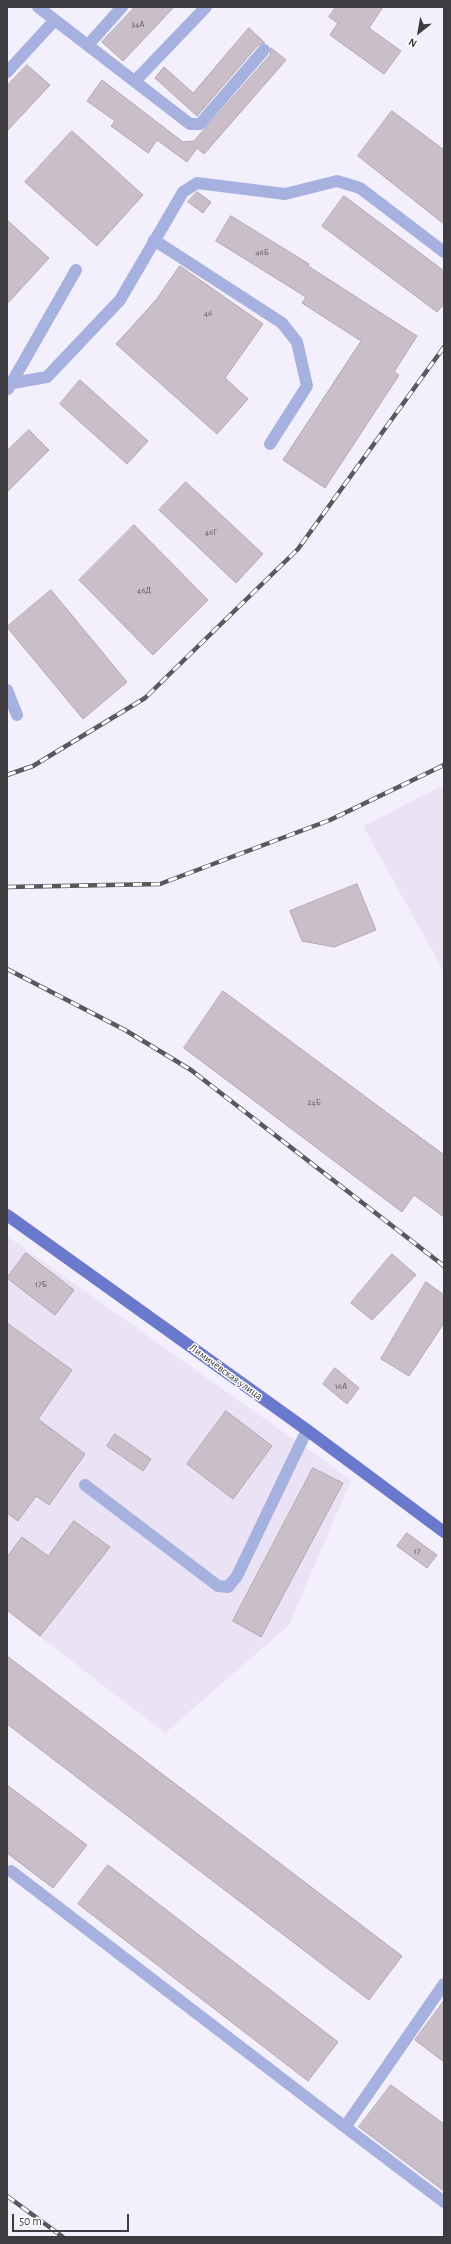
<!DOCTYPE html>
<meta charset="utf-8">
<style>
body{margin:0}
#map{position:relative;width:451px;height:2244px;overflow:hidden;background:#f4effc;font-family:"Alegreya Sans",sans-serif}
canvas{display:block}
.frame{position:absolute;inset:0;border:8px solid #3e3c41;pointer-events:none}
.north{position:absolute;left:399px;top:12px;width:40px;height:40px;-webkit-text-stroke:3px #fff;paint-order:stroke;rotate:211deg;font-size:11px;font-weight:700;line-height:16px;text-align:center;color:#3e3c41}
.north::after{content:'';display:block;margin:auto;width:14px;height:18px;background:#3e3c41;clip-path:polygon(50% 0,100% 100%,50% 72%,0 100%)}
.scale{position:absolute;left:12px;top:2214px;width:117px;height:18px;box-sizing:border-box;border:2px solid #3e3c41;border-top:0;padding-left:5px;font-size:12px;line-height:14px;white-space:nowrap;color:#3e3c41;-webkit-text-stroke:3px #fff;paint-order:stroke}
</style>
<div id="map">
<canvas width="451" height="2244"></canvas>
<div class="frame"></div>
<div class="north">N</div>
<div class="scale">50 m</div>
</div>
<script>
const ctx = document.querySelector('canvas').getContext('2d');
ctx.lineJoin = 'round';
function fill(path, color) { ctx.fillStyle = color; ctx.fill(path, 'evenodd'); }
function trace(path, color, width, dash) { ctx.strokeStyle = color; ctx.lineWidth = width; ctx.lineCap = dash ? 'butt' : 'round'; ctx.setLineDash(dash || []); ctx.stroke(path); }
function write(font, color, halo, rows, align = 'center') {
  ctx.font = font + ' "Alegreya Sans",sans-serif'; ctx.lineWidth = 3; ctx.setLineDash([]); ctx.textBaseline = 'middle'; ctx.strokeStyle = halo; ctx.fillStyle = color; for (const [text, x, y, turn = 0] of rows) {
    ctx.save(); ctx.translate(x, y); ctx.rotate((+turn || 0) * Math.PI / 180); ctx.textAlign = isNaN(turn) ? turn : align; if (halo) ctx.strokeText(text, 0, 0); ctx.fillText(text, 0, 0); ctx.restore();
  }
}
const built = new Path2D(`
 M444 785V972L363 826Z
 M7 1236 351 1480 289 1625 165 1733 7 1611Z`);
const building = new Path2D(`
 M135 7H174L123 61 102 42Z
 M336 7H383L369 28 401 51 384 74 330 35 338 23 329 17Z
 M249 28 265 43 258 45 197 116 155 78 164 67 193 93Z
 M271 48 286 60 204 154 197 148 187 162 157 140 148 153 111 126 115 121 87 101 102 80 183 142 194 141 270 55Z
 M27 65 50 85 7 131V86Z
 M392 111 444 150V224L358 156Z
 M72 131 143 195 97 246 25 182Z
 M197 192 211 202 203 213 188 202Z
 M344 196 444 271V304L437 312 322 226Z
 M231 216 309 264 308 266 417 336 394 372 399 375 325 488 283 460 361 341 302 303 306 297 216 241Z
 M7 220 49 258 7 304Z
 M180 266 263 324 225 378 248 399 217 434 116 344 156 300Z
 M80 380 148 441 127 464 60 404Z
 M29 430 49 450 7 492V451Z
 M186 482 263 554 236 583 159 510Z
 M134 525 208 600 153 655 79 580Z
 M51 590 127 682 83 719 7 627Z
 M357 884 376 930 334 947 302 941 290 911Z
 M223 991 444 1155V1217L414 1195 402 1212 184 1048Z
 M26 1253 74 1290 55 1315 7 1278Z
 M392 1254 416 1275 372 1320 351 1303Z
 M426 1282 444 1295V1323L409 1376 381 1359Z
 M7 1323 72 1370 38 1419 85 1454 49 1505 36 1496 18 1521 7 1513Z
 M335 1368 359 1388 347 1404 323 1384Z
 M226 1411 272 1446 233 1499 187 1464Z
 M115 1434 151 1459 143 1471 107 1446Z
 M313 1468 343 1483 261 1637 233 1621Z
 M74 1521 110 1547 40 1636 7 1610V1557L22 1537 48 1556Z
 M407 1533 437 1555 427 1568 397 1546Z
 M7 1656 402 1956 369 2000 7 1724Z
 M7 1785 87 1845 53 1888 7 1853Z
 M108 1865 338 2042 308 2081 78 1904Z
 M444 2001V2062L415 2040Z
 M391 2085 444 2124V2191L359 2127Z`);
const minor = new Path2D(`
 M38 7 190 124H200L264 50
 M88 45 122 7
 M7 72 54 21
 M135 81 206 7
 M154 240 282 323 297 342 307 386 270 444
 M7 384 47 377 120 300 183 192 197 183 285 194 337 181 360 188 444 252
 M8 389 76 270
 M7 690 17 715
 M85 1485 218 1586 228 1587 237 1576 307 1430
 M11 1871 345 2127 444 1984
 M345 2127 444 2202`);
const major = new Path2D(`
 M7 1215 307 1430 444 1532`);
const rail = new Path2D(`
 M7 775 33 766 145 698 298 549 444 347
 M7 887 160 884 330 820 444 765
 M7 969 125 1030 191 1070 444 1266
 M7 2196 63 2237`);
const numberNames = [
 ["34А",138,24],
 ["46Б",262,252],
 ["46",208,313],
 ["46Г",211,532],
 ["46Д",144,590],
 ["24Б",314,1102],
 ["17Б",41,1284],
 ["16А",341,1386],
 ["17",417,1551]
];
const streetNames = [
 ["Лимичёвская улица",226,1372,36]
];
fill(built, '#eae2f5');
fill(building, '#cabfc8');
trace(building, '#b3a8b1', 1);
trace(minor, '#a7b1e0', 12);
trace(major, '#6b79cc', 12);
trace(rail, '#5a585e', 4.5);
trace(rail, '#fff', 3, [9]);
write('9px', '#615d63', null, numberNames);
write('11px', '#3e3c41', '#fff', streetNames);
</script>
